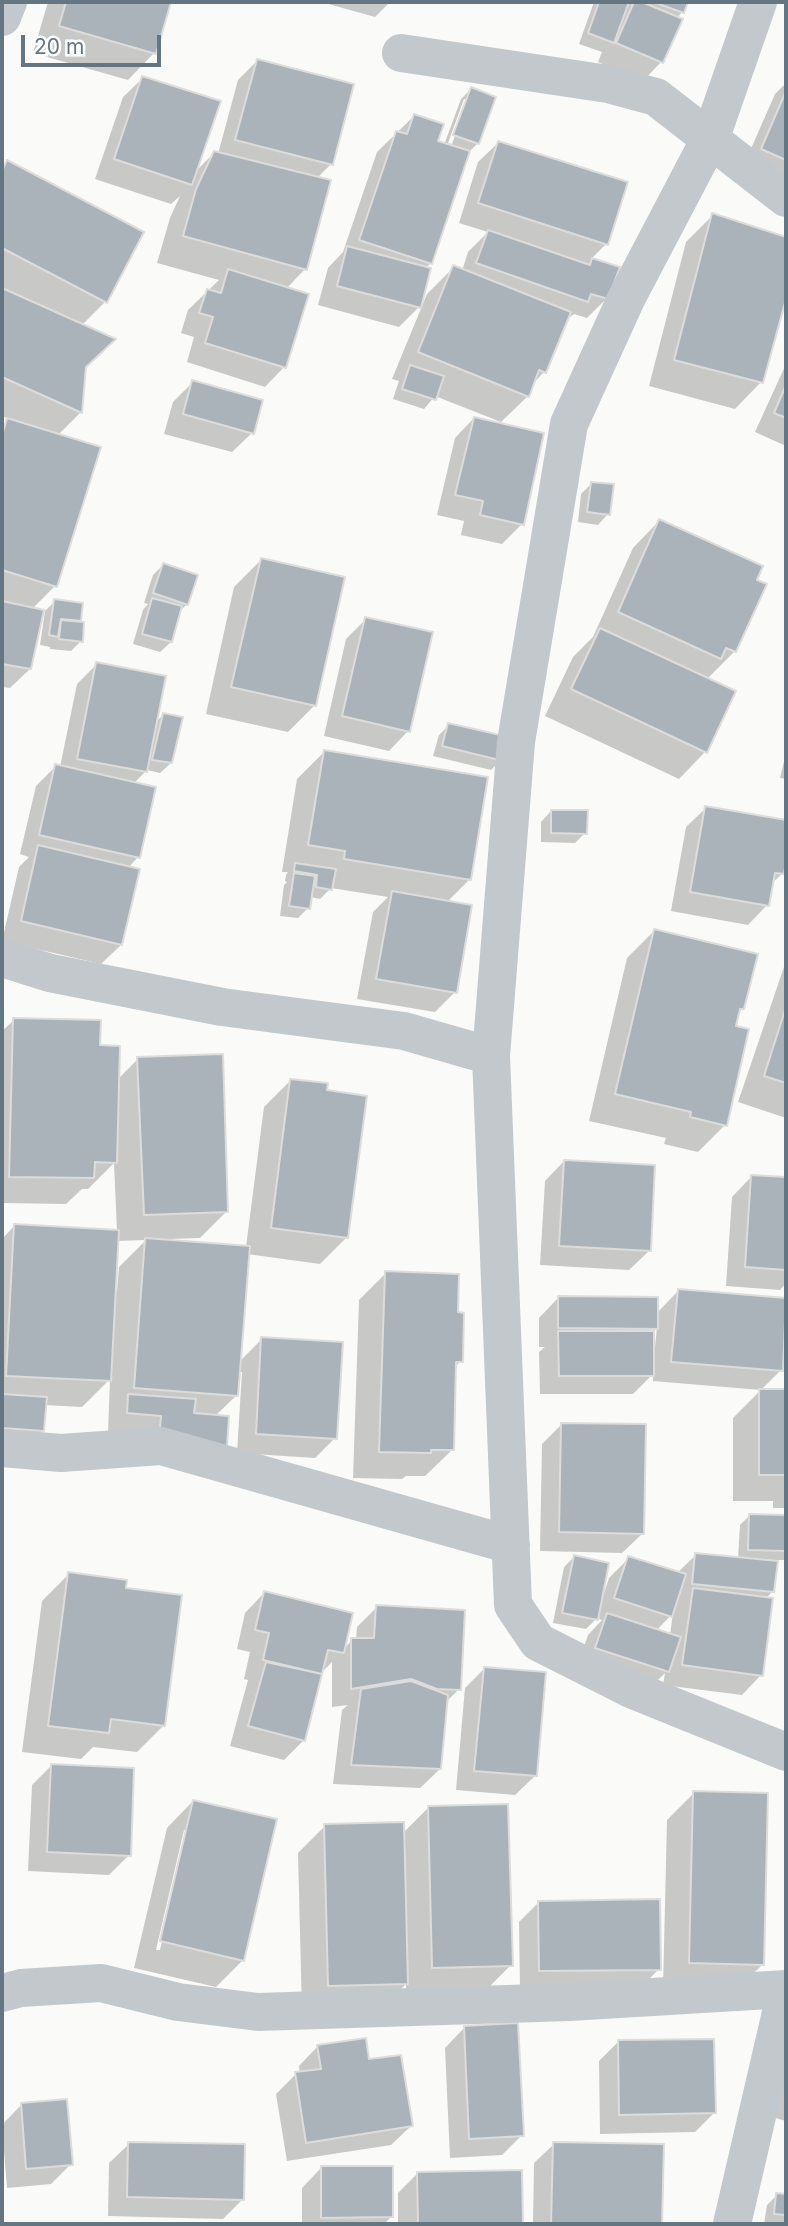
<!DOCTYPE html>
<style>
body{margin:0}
#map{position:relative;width:788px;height:2226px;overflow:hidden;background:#fafaf8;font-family:Inter,sans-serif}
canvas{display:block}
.frame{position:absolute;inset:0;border:4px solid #657683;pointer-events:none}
.scale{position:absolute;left:21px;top:35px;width:140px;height:32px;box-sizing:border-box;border:4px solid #657683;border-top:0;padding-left:9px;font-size:21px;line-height:24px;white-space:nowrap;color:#657683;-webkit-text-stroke:5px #fff;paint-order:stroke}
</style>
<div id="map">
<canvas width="788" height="2226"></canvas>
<div class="frame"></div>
<div class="scale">20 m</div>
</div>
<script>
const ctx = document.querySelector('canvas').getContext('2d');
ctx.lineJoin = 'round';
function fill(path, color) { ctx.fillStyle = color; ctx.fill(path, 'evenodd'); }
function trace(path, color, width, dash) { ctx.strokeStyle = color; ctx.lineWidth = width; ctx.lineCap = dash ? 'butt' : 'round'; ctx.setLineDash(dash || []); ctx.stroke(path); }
const shadow = new Path2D(`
 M48 2H169L154 53 128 80 33 53Z
 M321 2H390L375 17Z
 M594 2H627L623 13 631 2H686L682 12 677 18 681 20 661 62 642 82 598 62 602 52 579 44Z
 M257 61 331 164 317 178 305 269 286 289 284 367 265 387 187 362 194 337 181 333 188 310 219 280 157 263 170 218 180 196 171 204 95 179 123 97 143 78 195 172 214 153 218 154 238 80Z
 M786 83V187L742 169 775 94Z
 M471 89 478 143 467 154 431 263 425 268 420 306 399 327 318 305 328 268 343 252 377 152 414 116 436 142 444 145 461 99ZM464 99H468L452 144 448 143Z
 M498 143 606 244 591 259 618 268 607 298 587 318 574 314 566 320 544 372 531 386 528 396 501 422 435 396 424 409 393 399 399 381 392 379 427 294 453 268 462 271 468 252 488 232 459 223 478 162Z
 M8 162 142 232 105 302 82 325 84 368 80 413 58 435 55 586 32 609 30 669 10 688 2 687V426L9 419 2 416V168Z
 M713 215 786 238V292L761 382 735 409 649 386 686 242Z
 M786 364V446L755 432Z
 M193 382 252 433 232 452 164 434 173 402Z
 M474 418 522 524 502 544 461 535 464 521 437 515 455 438Z
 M591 484 608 514 598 525 578 522 581 494Z
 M659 521 754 581 764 585 735 651 707 679 734 692 705 752 679 779 545 716 573 657 593 637 633 548Z
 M261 560 314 706 288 732 206 714 234 587Z
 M163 565 187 604 178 613 171 642 160 652 133 644 143 610 148 604 144 603 153 575Z
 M55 601 81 605 78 624 81 641 71 651 50 649V647L40 645 45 611ZM70 617 69 623 52 621V619Z
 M366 619 408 731 389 751 324 736 346 639Z
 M97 664 155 723 163 715 171 763 160 773 147 770 133 784 138 857 128 868 121 945 101 964 2 941 19 867 29 857 20 854 36 786 56 766 60 767 77 684Z
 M449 725 501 760 491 770 433 756 439 735Z
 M324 752 470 879 447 902 455 992 435 1012 357 999 373 912 388 897 331 888 320 899 310 897 308 908 298 918 280 916 284 885 287 882 285 881 286 875 288 872H282L297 779Z
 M786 753V779L780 778Z
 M706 808 786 822V851L782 874 771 884 767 905 748 925 671 911 686 827Z
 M551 811 585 833 575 843 541 842V822Z
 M654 931 743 1008 737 1015 725 1125 698 1152 664 1144 666 1138 589 1121 627 958Z
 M786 961V1118L738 1102Z
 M14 1020 98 1046 117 1080 138 1059 227 1211 200 1238 169 1239V1242L246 1247 264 1107 290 1081 347 1237 320 1264 247 1254 239 1362 262 1339 335 1438 315 1458 237 1453 242 1372H238L237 1395 215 1416 143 1435 108 1432 110 1379 82 1407 44 1405 43 1430 33 1440 2 1438V1239L15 1225 117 1231 114 1163 88 1189H82L66 1204 2 1203V1031ZM146 1240 119 1267 117 1291H114L117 1241Z
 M564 1161 649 1251 629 1270 540 1265 545 1181Z
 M751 1177 786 1179V1283L780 1290 726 1286 732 1197Z
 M386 1273 456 1314 461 1361 454 1368 452 1450 425 1476H406L402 1479 353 1478 359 1300Z
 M678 1291 786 1300 781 1370 760 1391H786V1508H773V1501H733V1418L761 1390 653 1381V1374L633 1394H540L539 1352 545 1347H539V1318L558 1298 657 1313ZM657 1327 655 1347H653V1332Z
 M562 1424 642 1534 622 1553 540 1551 542 1444Z
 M750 1515 786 1517V1560H776L773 1591 766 1598 761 1675 742 1695 663 1685 665 1673 648 1690 577 1667 588 1635 602 1620 597 1618 586 1629 553 1623 564 1567 574 1557 603 1596 609 1578 629 1558 677 1573 696 1555 738 1559 740 1525ZM673 1613 670 1635 656 1631Z
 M69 1574 124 1590 164 1725 137 1752 93 1747 81 1759 22 1752 42 1601Z
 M264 1593 343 1650 352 1640H356L357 1627 377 1607 459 1689 445 1703 440 1769 420 1788 333 1784 342 1710 348 1705 332 1707V1662L322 1672 304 1740 284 1760 230 1746 248 1680 244 1679 250 1652 237 1649 245 1613ZM273 1660 301 1667 300 1672 272 1663Z
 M484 1669 535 1776 515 1795 456 1790 465 1688Z
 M51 1766 129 1855 109 1875 28 1871 32 1785Z
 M694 1793 763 1964 736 1991 663 1989 667 1820Z
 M193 1801 243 1960 216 1987 134 1968 167 1828ZM184 1830H188L160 1950H156Z
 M428 1808 511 1965 484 1992 406 1994V1984L380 2010 302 2012 298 1853 325 1826 402 1834Z
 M539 1902 659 1969 639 1989 520 1990 519 1922Z
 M464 2028 522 2135 502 2155 450 2158 445 2048Z
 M618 2042 714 2113 695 2132 600 2134 599 2061Z
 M318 2046 368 2061 411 2126 391 2145 287 2161 276 2094 296 2074H300L299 2066Z
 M786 2056V2121L768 2116Z
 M21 2105 71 2164 51 2184 7 2188 2 2125Z
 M129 2144 243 2199 223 2219 108 2216 109 2163Z
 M554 2144 663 2146 660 2224H533L534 2163Z
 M321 2168 391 2217 384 2224H302V2188Z
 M520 2171 522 2224H398V2193L417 2174Z
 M777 2195 786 2196V2224H764L767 2205Z`);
const building = new Path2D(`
 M66 2H171L156 54 59 26Z
 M599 2H629L614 43 588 33Z
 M634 2H642L683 19 663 63 616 43Z
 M653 2H688L684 13Z
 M257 59 354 84 333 165 235 140Z
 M142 76 221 101 192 185 114 159Z
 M471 87 496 97 479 144 453 135Z
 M786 91V160L761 149Z
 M414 114 444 124 438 141 470 151 432 264 359 240 396 131 407 134Z
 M498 141 628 182 608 245 478 203Z
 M214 151 331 180 307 270 183 236 196 189Z
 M7 160 144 232 107 303 2 248V171Z
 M712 213 786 237V299L763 383 674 360Z
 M488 230 590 265 592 258 620 267 608 299 591 294 588 302 476 263Z
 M347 246 431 268 421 308 337 286Z
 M453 265 571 312 546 373 539 370 529 397 418 352Z
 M228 269 309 294 286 368 205 343 213 317 199 313 207 289 221 293Z
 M2 288 116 339 86 367 82 413 2 377Z
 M410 365 444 376 436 400 402 389Z
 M192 380 263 400 254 434 183 414Z
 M786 385V418L774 413Z
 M474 417 544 433 524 525 480 515 483 501 455 495Z
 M7 418 101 447 57 587 2 570V436Z
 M591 482 614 484 610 515 587 512Z
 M659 519 763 566 757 580 767 584 736 652 726 648 721 659 618 612Z
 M261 558 345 577 316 706 231 687Z
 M163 563 198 575 188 605 153 593Z
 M152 598 182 606 172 642 142 634Z
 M54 599 83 603 81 621 61 619 58 637 49 635Z
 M2 601 44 610 31 669 2 664Z
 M365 617 433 632 410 732 342 716Z
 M61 620 84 622 83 642 59 639Z
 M600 628 736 691 707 753 571 689Z
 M96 662 166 676 147 772 77 759Z
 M163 713 183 717 172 763 152 760Z
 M448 723 509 737 503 761 442 746Z
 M324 750 488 777 471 880 344 859 345 851 308 845Z
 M55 764 156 787 140 858 39 835Z
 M705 806 786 820V861L784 874 775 873 769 906 690 892Z
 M551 810H588L587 834 551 833Z
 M38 845 140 869 122 945 21 921Z
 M295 863 336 869 332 890 316 887 317 875 294 871Z
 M294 873 315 876 310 909 289 906Z
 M392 891 472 905 457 993 376 979Z
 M654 929 758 954 744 1009H740L736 1026 749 1029 727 1126 690 1117 691 1112 615 1094Z
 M786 1007V1083L764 1076Z
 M13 1018 101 1020 100 1045 120 1046 117 1163 95 1162 94 1178 9 1177Z
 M223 1054 228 1212 144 1215 137 1057Z
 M290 1079 328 1083 327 1090 367 1096 348 1238 271 1228Z
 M564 1160 655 1165 651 1251 559 1246Z
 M751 1175 786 1177V1270L745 1267Z
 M14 1224 119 1230 111 1381 6 1376Z
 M145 1238 250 1246 238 1396 134 1388Z
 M385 1271 459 1274 458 1312 464 1313 463 1362H456L454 1450H431V1453L379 1452Z
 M678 1289 786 1298 783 1371 671 1362Z
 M558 1296 658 1297V1329L558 1328Z
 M558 1331H654V1376H559Z
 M261 1337 343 1342 337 1439 256 1434Z
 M759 1389H786V1475H759Z
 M2 1394 47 1397 44 1431 2 1428Z
 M128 1394 196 1399 194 1413 229 1416 227 1446 159 1441 161 1416 127 1413Z
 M561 1423 646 1424 644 1534 559 1532Z
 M749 1514 786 1515V1551L748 1550Z
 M695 1553 778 1561 774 1592 692 1584Z
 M574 1555 609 1563 598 1620 562 1613Z
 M628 1556 686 1574 672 1617 614 1598Z
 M68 1572 127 1580 126 1588 182 1595 165 1726 111 1719 109 1733 48 1726Z
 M693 1588 773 1598 763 1676 682 1665Z
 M264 1591 353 1613 344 1653 328 1650 322 1674 263 1660 269 1633 255 1630Z
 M376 1605 465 1610 461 1690 437 1689 411 1679 351 1689V1638H374Z
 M607 1613 681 1637 669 1672 595 1648Z
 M266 1662 322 1674 305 1741 248 1726Z
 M484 1667 546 1672 537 1776 474 1771Z
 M411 1681 448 1695 441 1769 351 1765 361 1689Z
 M51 1764 134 1768 131 1856 47 1852Z
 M693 1791 768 1793 764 1965 689 1963Z
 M193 1800 277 1819 244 1961 160 1941Z
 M508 1804 513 1966 432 1968 428 1806Z
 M404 1822 408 1984 328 1986 324 1824Z
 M660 1899 661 1970 539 1971 538 1901Z
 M518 2023 524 2136 469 2139 464 2026Z
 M366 2038 369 2059 401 2055 413 2126 306 2143 295 2072 321 2069 317 2045Z
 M714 2039 716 2113 619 2115 618 2040Z
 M67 2099 73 2165 26 2169 21 2103Z
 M128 2142 245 2144 244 2200 127 2197Z
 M553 2142 664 2144 662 2224H551Z
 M321 2166H393V2217L321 2218Z
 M522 2170 523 2224H418L417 2172Z
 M776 2193 786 2194V2215L774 2214Z`);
const street = new Path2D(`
 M758 2 711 137 626 299 569 424 516 742 491 1056 513 1605 538 1642 633 1690 786 1752
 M2 17 8 2
 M401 53 608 84 656 97 786 198
 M2 958 50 973 222 1007 404 1031 491 1056
 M2 1448 61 1453 161 1446 511 1545
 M2 1993 21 1988 101 1983 178 2002 258 2012 569 2002 786 1989
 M732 2224 786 1991`);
fill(shadow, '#0003');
fill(building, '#aab3b9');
trace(building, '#dcdcda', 2);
trace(street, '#c3c8cc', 38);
</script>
